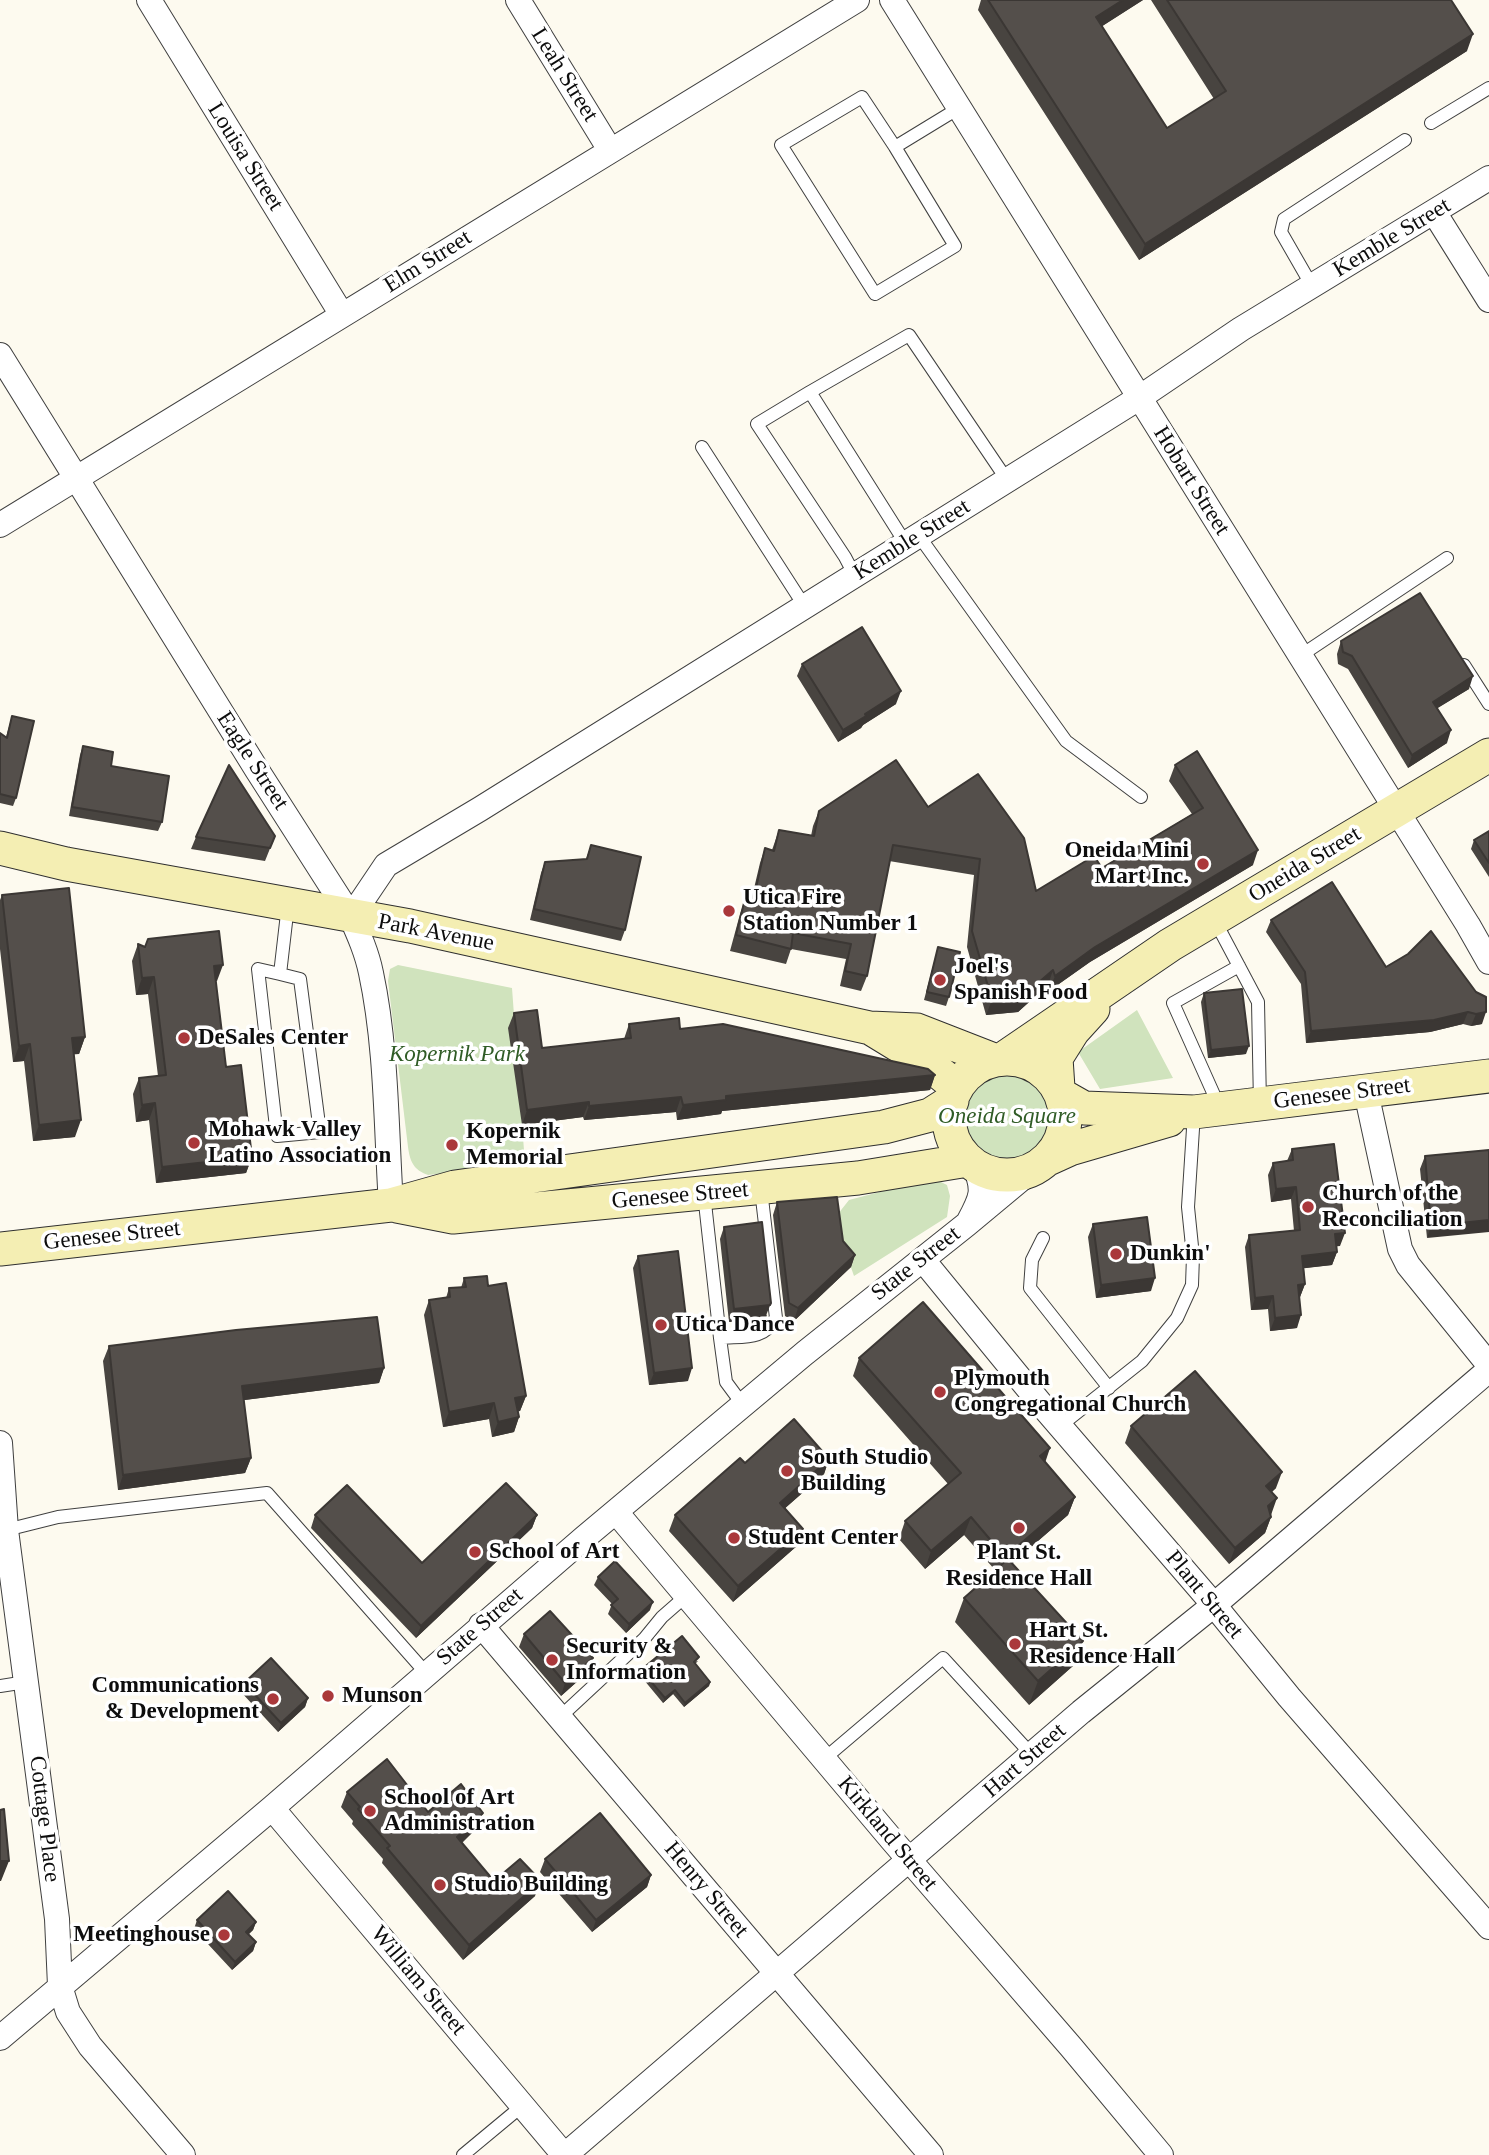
<!DOCTYPE html>
<style>
body{margin:0}
canvas{display:block;background:#fdfaef}
</style>
<canvas width="1489" height="2155"></canvas>
<script>
const ctx = document.querySelector('canvas').getContext('2d');
ctx.lineJoin = 'round';
function fill(path, color) { ctx.fillStyle = color; ctx.fill(path, 'evenodd'); }
function trace(path, color, width, dash) { ctx.strokeStyle = color; ctx.lineWidth = width; ctx.lineCap = dash ? 'butt' : 'round'; ctx.setLineDash(dash || []); ctx.stroke(path); }
function write(font, color, halo, rows, align = 'center') {
  ctx.font = font + ' "Times New Roman",serif'; ctx.lineWidth = 7; ctx.setLineDash([]); ctx.textBaseline = 'middle'; ctx.strokeStyle = halo; ctx.fillStyle = color; for (const [text, x, y, turn = 0] of rows) {
    ctx.save(); ctx.translate(x, y); ctx.rotate((+turn || 0) * Math.PI / 180); ctx.textAlign = isNaN(turn) ? turn : align; if (halo) ctx.strokeText(text, 0, 0); ctx.fillText(text, 0, 0); ctx.restore();
  }
}
const green = new Path2D(`
 M398 965 512 988 525 1164 428 1175C414 1170 410 1162 408 1147L388 981 390 969Z
 M1137 1010 1173 1078 1100 1089 1078 1052Z
 M1020 1060 1035 1066 1048 1075 1065 1111V1129L1059 1145 1013 1175 992 1173 974 1165 958 1147 951 1133 949 1116 967 1075 979 1066Z
 M933 1178 947 1185 950 1196 947 1217 854 1276 834 1219 849 1200Z`);
const lane = new Path2D(`
 M1431 123 1489 88
 M895 147 955 246 875 294 781 145 862 97 895 147 959 108
 M1312 286 1281 232 1284 219 1405 140
 M810 392 757 424 845 557 855 576
 M702 447 805 607
 M919 536 1066 741 1141 797
 M906 544 810 392 909 335 1007 480
 M1300 656 1447 558
 M1464 665 1489 704
 M1214 919 1258 1002 1260 1104
 M280 974 300 979 320 1132 277 1136 258 969 280 974 288 905
 M1219 1106 1173 1003 1239 966
 M704 1194 720 1338C744 1336 763 1341 776 1318L761 1190
 M1043 1238 1032 1260 1030 1288 1109 1388
 M720 1338 726 1382 743 1405
 M1060 1426 1142 1361 1177 1318 1192 1285 1193 1256 1188 1207 1194 1113
 M6 1530 58 1517 267 1493 426 1673
 M0 1686 26 1682
 M559 1718 644 1639 662 1617 686 1596
 M824 1759 943 1658 1032 1755
 M463 2155 522 2106`);
const street = new Path2D(`
 M149 0 342 315
 M518 0 610 150
 M892 0 1468 925 1489 962
 M1434 212 1489 300
 M0 355 257 770 351 917C359 935 367 953 371 973 387 1048 386 1128 391 1205
 M0 525 857 0
 M351 917 386 865 480 809 1139 398 1241 329 1489 178
 M1366 1092 1400 1249 1408 1265 1489 1365
 M969 1221C982 1197 985 1190 974 1165
 M923 1260 1040 1403 1214 1605 1289 1697 1489 1927
 M0 1443 6 1530 57 1919 60 1986 68 2012 90 2046 183 2155
 M616 1512 892 1840 1071 2047 1161 2155
 M481 1625 931 2155
 M272 1808 564 2155
 M0 2038 272 1808 584 1538 805 1353 967 1224 1032 1170
 M565 2155 1081 1712 1214 1605 1489 1370`);
const secondary = new Path2D(`
 M0 848 66 864 410 926 870 1028 917 1030 994 1060
 M872 1029 926 1062 957 1087
 M1003 1059 1170 945 1489 755
 M949 1117a58 58 0 1 1 116 0a58 58 0 1 1-116 0Z
 M1058 1088 1056 1058 1073 1031 1093 1009
 M1061 1095 1084 1108 1194 1112 1489 1076
 M1048 1159 1070 1149 1169 1120
 M397 1206 453 1217 858 1178 968 1160
 M0 1249 391 1205 455 1187 884 1127 930 1115 952 1101`);
const wall = new Path2D(`
 M981 0H1143L1102 26 1167 128 1214 99 1151 0H1451L1467 51 1139 260 978 10Z
 M1341 641 1469 689 1437 708 1447 743 1408 768 1348 669 1338 664 1337 654Z
 M802 664 896 704 863 725 861 728 838 742 797 676Z
 M12 716 16 798 13 806 0 803V733L6 737Z
 M83 746 111 766 162 822 158 831 69 816 80 755Z
 M1175 765 1253 865 1090 962 1049 991 1048 985 1018 1012 986 1015 967 947 974 875 889 861 867 976 861 991 840 986 846 959 791 949 786 964 730 951 740 914 745 899 751 901 760 863 765 848 772 850 779 830 811 836 813 826 819 811 928 807 1036 891 1102 868 1192 814 1169 781Z
 M1489 831V877L1471 849 1474 840Z
 M275 836 265 861 191 849 196 837Z
 M591 845 625 930 621 941 530 920 541 873 545 862 586 859Z
 M2 895 85 1037 79 1054H74L75 1137 33 1141 24 1061 13 1062 0 949V900Z
 M1271 920 1386 967 1408 954 1431 931 1482 1024 1471 1026 1463 1024 1430 1032 1306 1043 1301 984 1266 932Z
 M138 944 217 981H216L226 1067 252 1157 246 1173 156 1183 149 1120 136 1122 133 1094 139 1078 158 1076 148 994 136 995 132 961Z
 M938 947 949 997 946 1006 924 1000Z
 M1204 993 1246 1054 1208 1058 1201 1002Z
 M514 1013 542 1048 624 1039 629 1024 680 1029 935 1075 930 1090 722 1111 721 1114 677 1120 676 1112 584 1120 583 1117 522 1125 508 1028Z
 M1292 1149 1340 1246H1336L1337 1252 1332 1265 1304 1268 1305 1284 1300 1297H1299L1297 1328 1270 1331 1268 1309 1251 1310 1245 1247 1249 1235 1294 1231 1291 1199 1271 1202 1268 1175 1273 1163 1287 1161Z
 M1489 1150 1427 1238 1420 1169 1425 1156Z
 M777 1202 855 1255 851 1267 794 1321 785 1316 773 1215Z
 M1093 1224 1151 1291 1096 1298 1088 1237Z
 M724 1227 767 1316 765 1318 729 1322 720 1239Z
 M638 1256 688 1381 649 1385 633 1268Z
 M464 1278 488 1286 526 1396 520 1411H518L519 1417 514 1432 492 1437 489 1419 443 1427 424 1315 429 1300 446 1298 449 1288H461Z
 M109 1346 384 1368 379 1383 244 1400 251 1458 245 1473 118 1490 103 1361Z
 M859 1358 1045 1462 1075 1497 1068 1515 1012 1563 1083 1641 1074 1665 1029 1705 955 1622 964 1598 995 1570 964 1535 925 1569 899 1539 905 1521 948 1484 853 1376Z
 M1131 1426 1276 1488 1272 1492 1271 1517 1265 1533 1229 1564 1125 1443Z
 M829 1459 824 1474 785 1508 798 1545 733 1602 669 1531 675 1515 745 1463Z
 M315 1515 422 1563 537 1515 532 1528 416 1638 311 1528Z
 M598 1577 650 1610 626 1633 608 1614 612 1604 594 1585Z
 M524 1634 589 1671 561 1696 519 1647Z
 M698 1661 695 1664 710 1682 709 1686 684 1707 673 1694 663 1703 639 1674 641 1670Z
 M244 1683 308 1698 305 1707 278 1732 241 1692Z
 M347 1792 428 1812 483 1813 477 1828 462 1843 494 1881 535 1896 463 1960 382 1863 383 1859 352 1824 353 1821 341 1807Z
 M545 1859 651 1875 647 1887 592 1932 540 1872Z
 M197 1920 256 1922 253 1930 248 1935 256 1942 253 1951 232 1970 194 1929Z`);
const shadedWall = new Path2D(`
 M1123 0H1143L1090 34 1096 17Z
 M1473 34 1467 51 1139 260 1145 244Z
 M1473 676 1469 689 1428 714 1433 702Z
 M901 691 896 704 863 725 861 728 838 742 843 730 865 714Z
 M1451 730 1447 743 1408 768 1412 755Z
 M1258 850 1253 865 1090 962 1049 991 1055 976 1095 947Z
 M223 965 217 981 208 982 214 966Z
 M1053 970 1048 985 1018 1012 986 1015 992 1000Z
 M154 977 148 994 136 995 142 978Z
 M1468 1012 1463 1024 1430 1032 1306 1043 1311 1031Z
 M1486 1012 1482 1024 1471 1026 1476 1014Z
 M85 1037 79 1054 66 1055 72 1038Z
 M30 1044 24 1061 13 1062 19 1046Z
 M1249 1046 1246 1054 1208 1058 1211 1050Z
 M935 1075 930 1090 722 1111 721 1114 677 1120 683 1105 726 1096Z
 M681 1097 676 1112 584 1120 589 1106Z
 M589 1102 583 1117 522 1125 527 1110Z
 M155 1103 149 1120 136 1122 142 1105Z
 M81 1120 75 1137 33 1141 39 1125Z
 M252 1157 246 1173 156 1183 162 1167Z
 M1296 1187 1291 1199 1271 1202 1276 1189Z
 M1489 1220V1232L1427 1238 1431 1226Z
 M1345 1233 1340 1246 1330 1247 1335 1234Z
 M1337 1252 1332 1265 1298 1269 1302 1256Z
 M855 1255 851 1267 794 1321 798 1308Z
 M1155 1278 1151 1291 1096 1298 1101 1285Z
 M1305 1284 1300 1297H1294L1298 1285Z
 M1273 1296 1268 1309 1251 1310 1255 1298Z
 M771 1303 765 1318 729 1322 734 1309Z
 M1301 1315 1297 1328 1270 1331 1275 1318Z
 M384 1368 379 1383 237 1401 242 1386Z
 M692 1368 688 1381 649 1385 654 1373Z
 M526 1396 520 1411 509 1414 515 1398Z
 M494 1403 489 1419 443 1427 449 1412Z
 M519 1417 514 1432 492 1437 498 1422Z
 M1050 1448 1044 1466 1040 1456Z
 M251 1458 245 1473 118 1490 123 1475Z
 M829 1459 824 1474 774 1518 780 1503Z
 M1282 1472 1276 1488 1260 1502 1266 1486Z
 M1075 1497 1068 1515 999 1575 1005 1557Z
 M1277 1498 1271 1515 1268 1506Z
 M537 1515 532 1528 416 1638 421 1626Z
 M971 1517 964 1535 925 1569 931 1551Z
 M1271 1517 1265 1533 1229 1564 1235 1548Z
 M803 1529 798 1545 733 1602 738 1586Z
 M653 1602 650 1610 626 1633 629 1624Z
 M1083 1641 1074 1665 1029 1705 1038 1681Z
 M593 1658 589 1671 561 1696 565 1683Z
 M710 1682 709 1686 684 1707 685 1703Z
 M675 1690 673 1694 663 1703 665 1698Z
 M308 1698 305 1707 278 1732 281 1723Z
 M483 1813 477 1828 451 1852 457 1837Z
 M0 1861H9L1 1881H0Z
 M651 1875 647 1887 592 1932 596 1920Z
 M541 1881 535 1896 463 1960 469 1945Z
 M256 1922 253 1930 242 1940 246 1932Z
 M256 1942 253 1951 232 1970 235 1962Z`);
const building = new Path2D(`
 M988 0H1123L1096 17 1167 128 1226 91 1167 0H1451L1473 34 1145 244Z
 M1420 593 1473 676 1433 702 1451 730 1412 755 1352 656 1343 652 1341 641Z
 M862 627 901 691 865 714 866 716 843 730 802 664Z
 M12 716 34 721 16 798 0 794V733L7 738Z
 M83 746 113 752 111 766 169 776 162 822 72 807Z
 M1197 751 1258 850 1095 947 1055 976 1053 970 1023 996 992 1000 972 931 980 859 893 845 867 976 845 971 851 944 793 933 791 949 736 935 745 899 753 901 765 848 774 851 779 830 814 836 819 811 896 760 928 807 978 774 1024 838 1036 891 1094 856 1102 868 1203 808 1175 765Z
 M229 765 275 836 270 848 196 837Z
 M1489 831V863L1474 840Z
 M591 845 641 857 625 930 534 909 545 862 587 859Z
 M1332 882 1386 967 1408 954 1431 931 1476 992 1486 997V1012L1476 1014 1468 1012 1434 1020 1311 1031 1305 972 1271 920Z
 M69 888 85 1037 72 1038 81 1120 39 1125 30 1044 19 1046 2 895Z
 M219 931 223 965 214 966 226 1067 241 1065 252 1157 162 1167 155 1103 142 1105 139 1078 166 1075 154 977 142 978 138 944 145 947 148 939Z
 M938 947 960 952 949 997 927 992Z
 M1242 989 1249 1046 1211 1050 1204 993Z
 M537 1010 542 1048 631 1038 629 1024 679 1018 680 1029 723 1024 928 1069 935 1075 726 1096V1100L683 1105 681 1097 589 1106V1102L527 1110 514 1013Z
 M1334 1144 1345 1233 1335 1234 1337 1252 1302 1256 1305 1284 1298 1285 1301 1315 1275 1318 1273 1296 1255 1298 1249 1235 1300 1230 1296 1187 1276 1189 1273 1163 1293 1160 1292 1149Z
 M1489 1150V1220L1431 1226 1425 1156Z
 M837 1197 843 1241 855 1255 798 1308 789 1303 777 1202Z
 M1147 1217 1155 1278 1101 1285 1093 1224Z
 M762 1222 771 1303 770 1305 734 1309 724 1227Z
 M678 1251 692 1368 654 1373 638 1256Z
 M487 1276 488 1286 506 1283 526 1396 515 1398 519 1417 498 1422 494 1403 449 1412 429 1300 450 1297 449 1288 466 1287 464 1278Z
 M923 1302 1050 1448 1040 1456 1075 1497 1005 1557 971 1517 931 1551 905 1521 961 1473 859 1358Z
 M377 1317 384 1368 242 1386 251 1458 123 1475 109 1346 236 1330Z
 M1195 1371 1282 1472 1266 1486 1277 1498 1268 1506 1271 1517 1235 1548 1131 1426Z
 M794 1419 829 1459 780 1503 803 1529 738 1586 675 1515 740 1458 745 1463Z
 M506 1483 537 1515 421 1626 315 1515 347 1485 422 1563Z
 M1008 1559 1083 1641 1038 1681 964 1598Z
 M615 1561 653 1602 629 1624 611 1605 618 1599 598 1577Z
 M550 1611 593 1658 565 1683 524 1634Z
 M682 1636 699 1657 694 1662 710 1682 685 1703 675 1690 665 1698 641 1670Z
 M271 1658 308 1698 281 1723 244 1683Z
 M387 1759 428 1812 461 1784 483 1813 457 1837 494 1881 520 1859 541 1881 469 1945 387 1848 390 1846 358 1809 360 1807 347 1792Z
 M4 1809 9 1861H0V1810Z
 M600 1813 651 1875 596 1920 545 1859Z
 M228 1891 256 1922 246 1932 256 1942 235 1962 197 1920Z`);
const markers = [
 [1203,864,7,"#aa383b"],
 [729,911,7,"#aa383b"],
 [940,980,7,"#aa383b"],
 [184,1038,7,"#aa383b"],
 [194,1143,7,"#aa383b"],
 [452,1145,7,"#aa383b"],
 [1308,1207,7,"#aa383b"],
 [1116,1254,7,"#aa383b"],
 [661,1325,7,"#aa383b"],
 [940,1392,7,"#aa383b"],
 [787,1471,7,"#aa383b"],
 [1019,1528,7,"#aa383b"],
 [734,1538,7,"#aa383b"],
 [475,1552,7,"#aa383b"],
 [1015,1644,7,"#aa383b"],
 [552,1660,7,"#aa383b"],
 [328,1696,7,"#aa383b"],
 [273,1699,7,"#aa383b"],
 [370,1811,7,"#aa383b"],
 [440,1885,7,"#aa383b"],
 [224,1935,7,"#aa383b"]
];
const streetNames = [
 ["Leah Street",564,75,58],
 ["Louisa Street",245,157,58],
 ["Kemble Street",1392,238,-31],
 ["Elm Street",428,262,-32],
 ["Hobart Street",1191,481,58],
 ["Kemble Street",912,540,-32],
 ["Eagle Street",252,761,57],
 ["Oneida Street",1305,865,-31],
 ["Park Avenue",436,933,11],
 ["Genesee Street",1342,1094,-7],
 ["Genesee Street",680,1196,-5],
 ["Genesee Street",112,1236,-6],
 ["State Street",916,1264,-38],
 ["Plant Street",1204,1595,50],
 ["State Street",480,1627,-41],
 ["Hart Street",1025,1761,-41],
 ["Cottage Place",44,1819,83],
 ["Kirkland Street",887,1834,50],
 ["Henry Street",706,1890,50],
 ["William Street",418,1981,50]
];
const poiNames = [
 ["Oneida Mini",1189,851,"right"],
 ["Mart Inc.",1189,877,"right"],
 ["Utica Fire",743,898],
 ["Station Number 1",743,924],
 ["Joel's",954,967],
 ["Spanish Food",954,993],
 ["DeSales Center",198,1038],
 ["Mohawk Valley",208,1130],
 ["Latino Association",208,1156],
 ["Kopernik",466,1132],
 ["Memorial",466,1158],
 ["Church of the",1322,1194],
 ["Reconciliation",1322,1220],
 ["Dunkin'",1130,1254],
 ["Utica Dance",675,1325],
 ["Plymouth",954,1379],
 ["Congregational Church",954,1405],
 ["South Studio",801,1458],
 ["Building",801,1484],
 ["Student Center",748,1538],
 ["School of Art",489,1552],
 ["Plant St.",1019,1553,"center"],
 ["Residence Hall",1019,1579,"center"],
 ["Hart St.",1029,1631],
 ["Residence Hall",1029,1657],
 ["Security &",566,1647],
 ["Information",566,1673],
 ["Communications",259,1686,"right"],
 ["& Development",259,1712,"right"],
 ["Munson",342,1696],
 ["School of Art",384,1798],
 ["Administration",384,1824],
 ["Studio Building",454,1885],
 ["Meetinghouse",210,1935,"right"]
];
const parkNames = [
 ["Kopernik Park",457,1055],
 ["Oneida Square",1007,1117]
];
fill(green, '#d0e3bd');
trace(lane, '#404040', 14);
trace(street, '#404040', 26);
trace(secondary, '#2f2f2f', 35);
trace(lane, '#fff', 12);
trace(street, '#fff', 24);
trace(secondary, '#f4eeb3', 33);
fill(wall, '#484440');
fill(shadedWall, '#3b3734');
fill(building, '#544f4b');
trace(building, '#3b3734', 2);
for (const [x, y, r, color] of markers) { const dot = new Path2D(); dot.arc(x, y, r, 0, 2 * Math.PI); ctx.fillStyle = color; ctx.fill(dot); trace(dot, '#fff', 2.5); }
write('23px', '#0d0d0d', '#fff', streetNames);
write('bold 23px', '#0d0d0d', '#fff', poiNames, 'left');
write('italic 23px', '#305c26', '#fff', parkNames);
</script>
